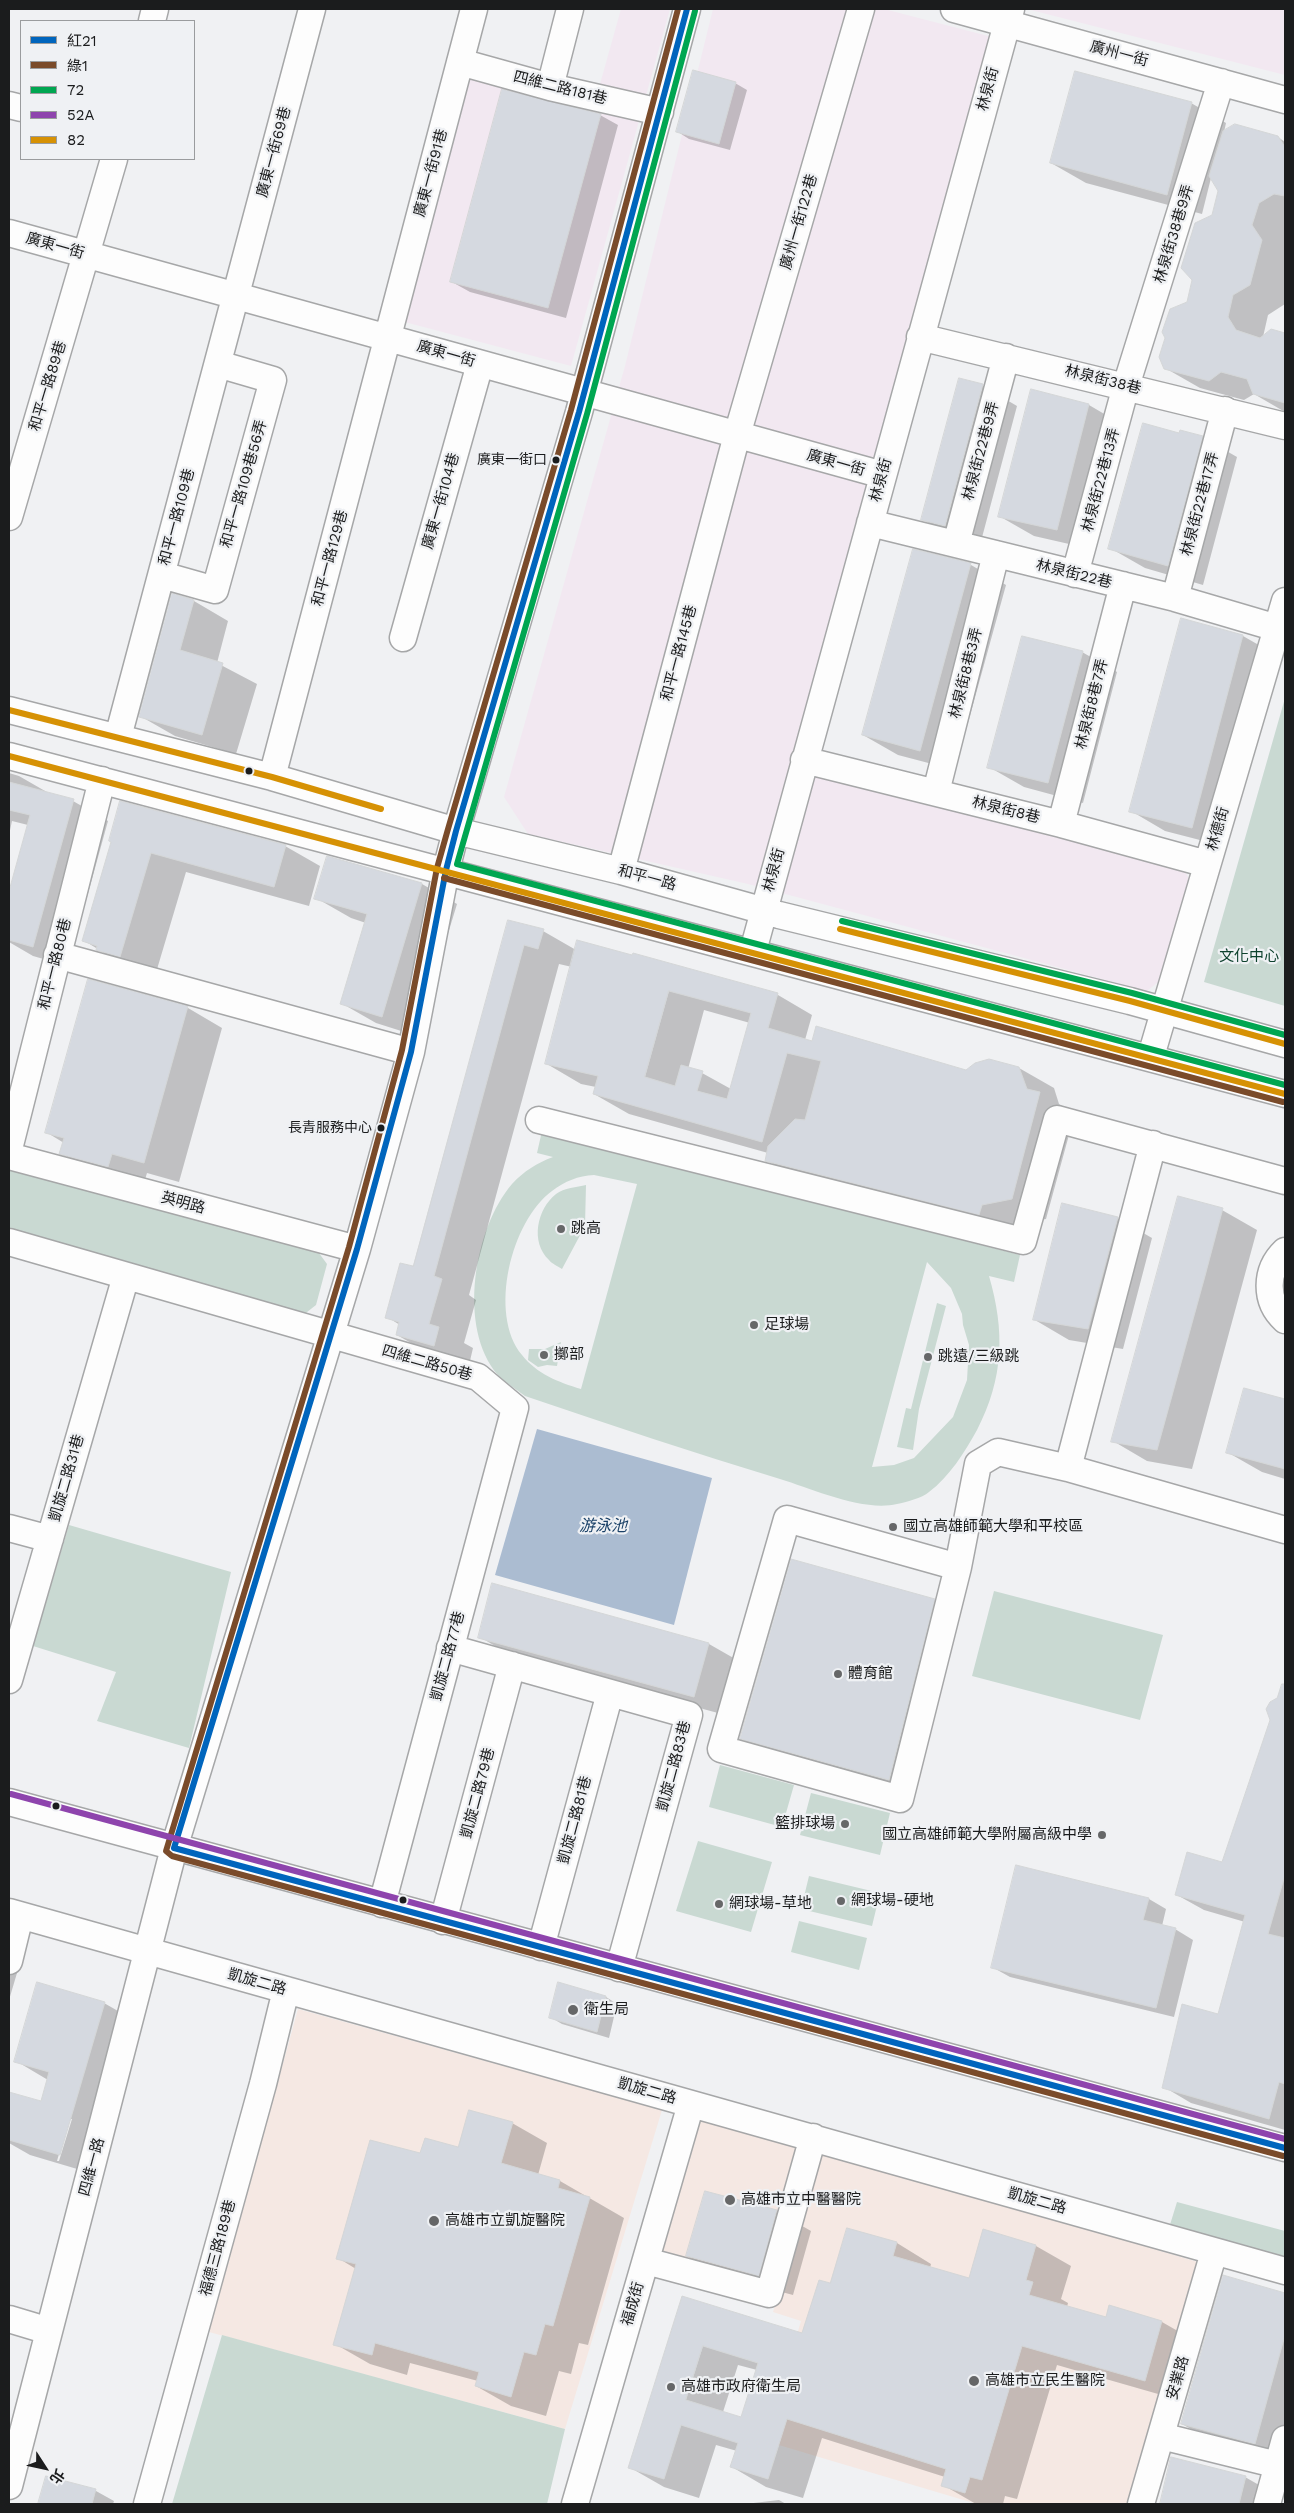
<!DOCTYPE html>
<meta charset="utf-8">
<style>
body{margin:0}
#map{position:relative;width:1294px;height:2513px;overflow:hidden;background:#f0f1f3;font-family:"Work Sans","Noto Sans TC",sans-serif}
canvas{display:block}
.frame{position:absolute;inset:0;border:10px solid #1b1c1d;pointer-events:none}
.legend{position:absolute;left:20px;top:20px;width:175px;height:140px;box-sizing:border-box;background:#eff1f4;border:1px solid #9a9c9e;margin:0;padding:6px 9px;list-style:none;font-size:15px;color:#1b1c1d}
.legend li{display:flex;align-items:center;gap:10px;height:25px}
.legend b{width:25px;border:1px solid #9a9c9e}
.north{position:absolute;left:20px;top:2443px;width:50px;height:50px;-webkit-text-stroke:4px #eff1f4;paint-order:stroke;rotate:125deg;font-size:14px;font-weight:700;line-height:20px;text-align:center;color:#1b1c1d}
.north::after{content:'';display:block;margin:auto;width:18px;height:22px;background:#1b1c1d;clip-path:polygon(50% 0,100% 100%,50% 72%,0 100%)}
</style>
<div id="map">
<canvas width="1294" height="2513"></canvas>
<div class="frame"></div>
<ul class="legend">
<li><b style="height:6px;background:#0065bd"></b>紅21</li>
<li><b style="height:6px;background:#7a4b2a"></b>綠1</li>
<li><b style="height:6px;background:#00a651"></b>72</li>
<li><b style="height:6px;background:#8e44ad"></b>52A</li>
<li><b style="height:6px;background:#d69104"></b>82</li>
</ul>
<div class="north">北</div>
</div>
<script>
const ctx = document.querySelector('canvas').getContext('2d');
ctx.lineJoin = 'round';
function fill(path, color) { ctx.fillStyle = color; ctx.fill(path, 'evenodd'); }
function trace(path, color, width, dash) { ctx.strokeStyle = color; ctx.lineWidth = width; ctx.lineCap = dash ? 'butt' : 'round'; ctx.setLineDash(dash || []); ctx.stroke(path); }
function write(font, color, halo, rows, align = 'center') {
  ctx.font = font + ' "Work Sans","Noto Sans TC",sans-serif'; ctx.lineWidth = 4.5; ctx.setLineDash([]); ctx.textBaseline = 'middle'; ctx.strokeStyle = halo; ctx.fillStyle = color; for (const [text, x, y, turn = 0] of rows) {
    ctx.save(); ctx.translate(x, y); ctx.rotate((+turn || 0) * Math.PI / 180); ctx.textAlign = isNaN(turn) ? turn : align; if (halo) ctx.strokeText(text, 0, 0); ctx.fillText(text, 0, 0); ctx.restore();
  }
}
const commercial = new Path2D(`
 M621 9H670L571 366 382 316 451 58 600 84Z
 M713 9H884L992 37 793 771 1180 864 1192 883 1168 974 1147 991 748 884 528 834 504 797 625 366Z
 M1027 9H1285V75Z`);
const medical = new Path2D(`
 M298 2009 662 2110 565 2429 209 2332Z
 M695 2113 811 2145 766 2288 647 2255Z
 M822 2150 1201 2263 1129 2504H977L765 2441 801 2321 773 2312Z`);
const green = new Path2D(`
 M1285 698V1006L1204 982Z
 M542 1131 1020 1255 1014 1282 989 1276C1005 1331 1004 1378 977 1430 965 1452 949 1477 929 1492 922 1498 906 1502 897 1504 863 1512 813 1489 780 1479 695 1453 610 1425 525 1396 516 1389 506 1383 498 1375 457 1328 474 1228 512 1184 524 1171 537 1163 553 1157L537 1153ZM594 1175 637 1184 581 1389C558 1382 537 1374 522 1355 488 1314 511 1221 552 1191 565 1181 578 1176 594 1175ZM927 1262 951 1288 962 1314 963 1325 969 1345 967 1380 953 1417 914 1458 894 1465 872 1467Z
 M9 1162 316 1249 327 1264 316 1305 302 1316 9 1232Z
 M586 1185 585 1226 562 1269C558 1266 552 1264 549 1260 530 1242 537 1209 556 1194 564 1188 577 1187 586 1185Z
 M937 1303 946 1306 919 1409 913 1450 897 1447 906 1408 911 1409Z
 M561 1342 557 1366 547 1365 538 1367 528 1360 529 1349H545Z
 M69 1525 231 1572 189 1748 97 1721 116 1672 33 1646Z
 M994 1591 1163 1635 1140 1720 972 1676Z
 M720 1765 794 1785 782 1827 709 1807Z
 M811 1793 890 1813 880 1855 800 1835Z
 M698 1841 772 1862 751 1932 676 1911Z
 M809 1876 880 1893 872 1926 801 1909Z
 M799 1921 867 1938 859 1970 791 1952Z
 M1177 2202 1285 2231V2260L1169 2228Z
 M222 2335 565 2429 547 2504H172Z`);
const water = new Path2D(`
 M537 1429 712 1478 674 1625 495 1575Z`);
const shadow = new Path2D(`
 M735 83 747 90 730 150 689 139 678 132Z
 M1191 103 1226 123 1224 132 1278 137 1285 142V304L1268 315 1263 337 1271 330 1285 334V412L1254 394 1244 400 1200 388 1165 368 1188 303 1220 191 1211 178 1202 214 1086 183 1051 163Z
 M600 115 618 125 566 318 470 292 452 282Z
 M959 380 983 386 1017 406 980 545 957 539 922 519Z
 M1032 391 1089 405 1123 425 1091 549 1034 536 999 516Z
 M1180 435 1202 437 1237 457 1203 585 1145 568 1110 548Z
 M914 550 971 565 1006 585 955 770 898 755 863 735Z
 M194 601 228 621 217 663 257 684 236 754 175 736 140 716Z
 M1182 619 1243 636 1278 656 1227 847 1165 831 1131 811Z
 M1082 652 1117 672 1083 803 1024 787 989 767Z
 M9 773 19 776 52 795 73 801 108 821 68 966 33 956 9 942V896L28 825 12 821 9 835Z
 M113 842 285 846 320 866 309 906 186 872 155 976 132 970 83 940Z
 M328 857 422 884 457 904 417 1036 376 1023 341 1003 366 923 351 918 316 898Z
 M509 921 543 931 576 950 778 995 812 1015 805 1040 966 1072 1019 1068 1054 1088 1059 1104 1075 1113 1046 1219 1017 1224 1014 1234 801 1181 767 1160 768 1153 629 1114 594 1094 596 1087 581 1084 547 1064 572 967 559 964 469 1295 476 1300 464 1343 473 1348 469 1365 432 1355 397 1335 400 1325 387 1317 414 1268ZM704 1010 750 1023 731 1089 702 1073 688 1069Z
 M89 981 188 1008 222 1028 179 1182 147 1173 143 1186 96 1173 61 1153 64 1143 46 1132Z
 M1222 1210 1257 1230 1192 1469 1147 1461 1113 1441Z
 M1117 1218 1152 1238 1123 1349 1069 1340 1035 1320Z
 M1245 1389 1285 1400V1479L1262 1472 1227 1452Z
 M493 1585 709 1644 744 1664 729 1716 515 1658 480 1637Z
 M934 1600 958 1614 913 1793 765 1752 741 1738Z
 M1278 1699H1285V2130L1191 2103 1164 2087 1219 2015 1245 1922 1204 1910 1177 1895 1223 1864Z
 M1149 1899 1166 1909 1162 1926 1175 1929 1193 1940 1174 2017 1010 1977 992 1967Z
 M9 1969 17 1973 9 2000Z
 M606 1997 617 2004 609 2038 562 2024 550 2017Z
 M104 2003 139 2023 94 2174 30 2155 9 2143V2093L42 2103 48 2080 16 2061ZM69 2119H72L59 2161H57Z
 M512 2123 547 2143 538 2175 560 2181 624 2218 588 2345 579 2343 571 2374 559 2371 546 2416 511 2406 476 2386 478 2381 410 2363 407 2375 370 2364 335 2344 356 2269 338 2258 421 2155 459 2149Z
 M776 2211 811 2231 793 2295 722 2276 687 2256Z
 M848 2229 897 2243 931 2264 930 2268 970 2280 984 2231 1036 2246 1071 2266 1061 2299 1068 2303 1067 2307 1107 2318 1110 2307 1162 2322 1197 2342 1179 2400 1057 2365 1017 2499 1005 2496 1003 2504H976L943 2485 945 2477 822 2438 803 2498 766 2487 732 2467 737 2451 716 2445 699 2498 664 2487 629 2467 683 2298 803 2335 831 2285ZM738 2365 757 2370 742 2418 723 2412Z
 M1224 2277 1285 2294V2462L1217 2444 1182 2424Z
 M1172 2459 1245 2477 1280 2497 1278 2504H1161Z
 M47 2478 96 2491 114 2501 113 2504H40Z
 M779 2500 786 2504H745Z`);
const building = new Path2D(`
 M693 70 736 82 719 144 676 132Z
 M1075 71 1192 102 1167 195 1050 163Z
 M502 89 601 114 548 308 450 282Z
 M1235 124 1278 136 1285 147V196L1274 194 1259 203 1252 225 1262 240 1250 285 1233 295 1228 317 1236 330 1260 338 1271 329 1285 333V403L1253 394 1247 379 1221 372 1209 381 1164 369 1159 357 1165 338 1162 332 1170 309 1187 302 1192 280 1181 268 1195 223 1212 215 1218 191 1209 176 1223 131Z
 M959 378 983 384 945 526 921 520Z
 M1031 389 1089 404 1057 530 998 517Z
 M1143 423 1179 433 1180 430 1203 436 1168 566 1108 549Z
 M913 549 971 563 920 751 862 735Z
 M172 593 194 600 180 650 223 663 202 735 139 717Z
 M1181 618 1243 635 1192 828 1129 812Z
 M1022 636 1083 651 1048 783 987 768Z
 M9 782 74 799 33 947 9 940V891L30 815 9 810Z
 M120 801 286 845 274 887 151 853 120 957 96 950 97 946 82 941 111 842 109 841Z
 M327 856 422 883 382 1017 340 1004 367 914 314 899Z
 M508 920 544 929 538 949 524 945 434 1276 442 1279 429 1324 439 1327 434 1346 396 1335 399 1322 385 1318 400 1263 413 1266Z
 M577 940 632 955 633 953 778 993 768 1028 812 1041 816 1026 966 1070 975 1063 989 1059 1019 1067 1027 1089 1040 1092 1012 1199 982 1205 979 1215 765 1161 768 1146 795 1119 805 1120 821 1061 787 1053 762 1142 593 1094 598 1076 545 1064ZM669 991 751 1013 727 1099 697 1091 703 1071 681 1065 675 1086 645 1077Z
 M88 979 188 1006 144 1163 112 1154 108 1167 59 1154 64 1138 45 1133Z
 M1178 1196 1223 1208 1205 1276 1157 1450 1111 1442Z
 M1062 1203 1118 1217 1088 1329 1033 1320Z
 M1244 1388 1285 1399V1469L1226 1453Z
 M791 1559 935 1599 889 1780 740 1739Z
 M492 1583 709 1643 694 1697 478 1638Z
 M1282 1684H1285V1875L1268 1934 1285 1938V2084L1279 2082 1269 2119 1162 2088 1182 2004 1218 2014 1245 1915 1175 1895 1187 1852 1222 1862 1270 1720 1266 1709 1270 1702 1277 1698Z
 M1016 1865 1149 1898 1143 1920 1176 1928 1156 2008 991 1968Z
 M37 1982 105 2002 60 2155 9 2140V2092L41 2101 49 2072 14 2062Z
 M558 1982 606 1996 597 2032 549 2018Z
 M469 2110 513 2122 501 2163 560 2180 558 2188 590 2197 553 2326 545 2324 536 2355 524 2352 511 2397 475 2386 479 2372 375 2343 372 2355 333 2345 356 2264 336 2259 370 2140 420 2153 425 2138 458 2147Z
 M705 2191 777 2210 759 2276 686 2256Z
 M847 2228 897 2242 893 2256 969 2278 983 2229 1036 2245 1026 2280 1033 2282 1029 2295 1106 2317 1109 2305 1162 2321 1145 2381 1022 2346 982 2480 970 2477 965 2493 941 2486 946 2469 787 2419 768 2479 730 2467 738 2443 681 2425 664 2479 628 2468 682 2296 802 2333 819 2280 830 2283ZM703 2346 758 2363 741 2417 686 2400Z
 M1223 2275 1285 2293V2335L1255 2444 1181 2424Z
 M1171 2457 1246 2476 1239 2504H1160Z
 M46 2476 96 2489 92 2504H38Z`);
const minor = new Path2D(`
 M954 9 1285 100
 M152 21 155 9
 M460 62 550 87 660 112
 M550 87 570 9
 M9 105 21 108
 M9 233 883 475
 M920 337 1285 426
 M9 517 114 159
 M870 523 1175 598 1277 628
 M956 544 1006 357
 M1075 574 1126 386 1221 82
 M162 575 215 590 273 380 218 364
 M1175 598 1225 410
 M403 638 480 364
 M9 710 272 777 456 831 621 871 779 915 1130 1001 1285 1044
 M118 737 312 9
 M9 756 1285 1094
 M804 760 1061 824 1207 864
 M272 777 474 9
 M936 792 996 554
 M1061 824 1123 585
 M621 871 737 435 861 9
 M753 951 1011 9
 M57 955 411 1052
 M1151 1056 1285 601
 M539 1120 1023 1241 1057 1119 1285 1181
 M1153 1144 1068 1468 1285 1530
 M9 1149 102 780
 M9 1156 357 1249
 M9 1242 478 1377 515 1408 382 1904
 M1285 1251C1265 1270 1264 1301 1285 1320
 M9 1528 50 1539
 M958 1567 787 1519 721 1749 900 1799 958 1567 978 1464 998 1452 1068 1468
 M450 1648 689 1715 619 1968
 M9 1680 126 1276
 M9 1802 1285 2148
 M9 1912 1285 2271
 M443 1921 512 1665
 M541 1947 610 1693
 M9 1961 20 1916
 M646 2261 769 2294 813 2137
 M9 2319 49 2331
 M1161 2436 1278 2465
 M9 2486 174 1848 357 1249 411 1052 446 870 456 831 579 412 687 9
 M147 2504 263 2084 286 1990
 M575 2504 691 2104
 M1141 2504 1214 2252
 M1267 2504 1285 2439`);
const bus1 = new Path2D(`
 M174 1848 357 1249 411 1052 446 870 456 831 579 412 687 9
 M174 1848 1285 2148`);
const bus2 = new Path2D(`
 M678 9 571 410 448 829 437 868 402 1050 349 1247 166 1851 172 1856 1283 2156
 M444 878 1283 1102`);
const bus3 = new Path2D(`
 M695 11 587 414 457 864 1285 1085
 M842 921 1132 993 1285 1035`);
const bus4 = new Path2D(`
 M11 1794 1285 2139`);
const bus5 = new Path2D(`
 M9 710 272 777 381 809
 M9 756 1285 1094
 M840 929 1130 1001 1285 1044`);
const markers = [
 [556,460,4.5,"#1b1c1d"],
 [249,771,4.5,"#1b1c1d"],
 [381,1128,4.5,"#1b1c1d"],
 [561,1229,5,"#666768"],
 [754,1325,5,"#666768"],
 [544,1355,5,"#666768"],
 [928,1357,5,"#666768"],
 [893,1527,5,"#666768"],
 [838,1674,5,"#666768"],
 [56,1806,4.5,"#1b1c1d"],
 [845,1824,5,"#666768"],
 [1102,1835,5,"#666768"],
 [403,1900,4.5,"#1b1c1d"],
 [841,1901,5,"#666768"],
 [719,1904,5,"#666768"],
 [573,2010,6,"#666768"],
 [730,2200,6,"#666768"],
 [434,2221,6,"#666768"],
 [974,2381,6,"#666768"],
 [671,2387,5,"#666768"]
];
const busNames = [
 ["廣東一街口",547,460],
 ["長青服務中心",372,1128]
];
const streetNames = [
 ["廣州一街",1119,54,15],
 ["四維二路181巷",560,88,14],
 ["林泉街",988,89,-75],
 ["廣東一街69巷",274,152,-75],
 ["廣東一街91巷",431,173,-75],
 ["廣州一街122巷",799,222,-74],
 ["林泉街38巷9弄",1174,234,-73],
 ["廣東一街",55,246,16],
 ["廣東一街",446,354,16],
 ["林泉街38巷",1103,380,14],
 ["和平一路89巷",48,386,-73],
 ["林泉街22巷9弄",981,451,-75],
 ["廣東一街",836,463,16],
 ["林泉街",881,480,-75],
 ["林泉街22巷13弄",1101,480,-75],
 ["和平一路109巷56弄",244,484,-74],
 ["廣東一街104巷",441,501,-74],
 ["林泉街22巷17弄",1200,504,-75],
 ["和平一路109巷",177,517,-75],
 ["和平一路129巷",330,558,-75],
 ["林泉街22巷",1074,574,14],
 ["和平一路145巷",679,653,-75],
 ["林泉街8巷3弄",966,673,-76],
 ["林泉街8巷7弄",1092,704,-76],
 ["林泉街8巷",1006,810,14],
 ["林德街",1218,829,-74],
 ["林泉街",774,870,-75],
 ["和平一路",647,878,15],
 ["和平一路80巷",55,964,-76],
 ["英明路",183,1203,15],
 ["四維二路50巷",427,1363,16],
 ["凱旋二路31巷",67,1478,-74],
 ["凱旋二路77巷",448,1656,-75],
 ["凱旋二路83巷",674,1766,-75],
 ["凱旋二路79巷",478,1793,-75],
 ["凱旋二路81巷",575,1820,-75],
 ["凱旋二路",257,1982,16],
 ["凱旋二路",647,2091,16],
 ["四維一路",92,2167,-75],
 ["凱旋二路",1037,2201,16],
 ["福德三路189巷",218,2248,-75],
 ["福成街",633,2304,-74],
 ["安業路",1178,2378,-74]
];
const parkNames = [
 ["文化中心",1249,957]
];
const poiNames = [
 ["跳高",571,1229],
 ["足球場",764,1325],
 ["擲部",554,1355],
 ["跳遠/三級跳",938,1357],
 ["國立高雄師範大學和平校區",903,1527],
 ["體育館",848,1674],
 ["籃排球場",835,1824,"right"],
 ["國立高雄師範大學附屬高級中學",1092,1835,"right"],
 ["網球場-硬地",851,1901],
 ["網球場-草地",729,1904],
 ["衛生局",584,2010],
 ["高雄市立中醫醫院",741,2200],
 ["高雄市立凱旋醫院",445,2221],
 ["高雄市立民生醫院",985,2381],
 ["高雄市政府衛生局",681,2387]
];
const waterNames = [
 ["游泳池",603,1526]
];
fill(commercial, '#f2e8f1');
fill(medical, '#f5e8e3');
fill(green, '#c9d9d2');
fill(water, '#abbcd1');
fill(shadow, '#0003');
fill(building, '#d5d9e0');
trace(building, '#d4d6d7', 1);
trace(minor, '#a6a7a8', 29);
trace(minor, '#fdfdfd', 26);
trace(bus1, '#0065bd', 6);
trace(bus2, '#7a4b2a', 6);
trace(bus3, '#00a651', 6);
trace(bus4, '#8e44ad', 6);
trace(bus5, '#d69104', 6);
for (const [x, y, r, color] of markers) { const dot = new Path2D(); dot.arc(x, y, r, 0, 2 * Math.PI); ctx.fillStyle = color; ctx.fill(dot); trace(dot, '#eff1f4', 2); }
write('14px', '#1b1c1d', '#eff1f4', busNames, 'right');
write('15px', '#1b1c1d', '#eff1f4', streetNames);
write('15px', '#0e422e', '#eff1f4', parkNames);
write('15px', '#1b1c1d', '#eff1f4', poiNames, 'left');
write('italic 16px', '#194067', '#eff1f4', waterNames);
</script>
